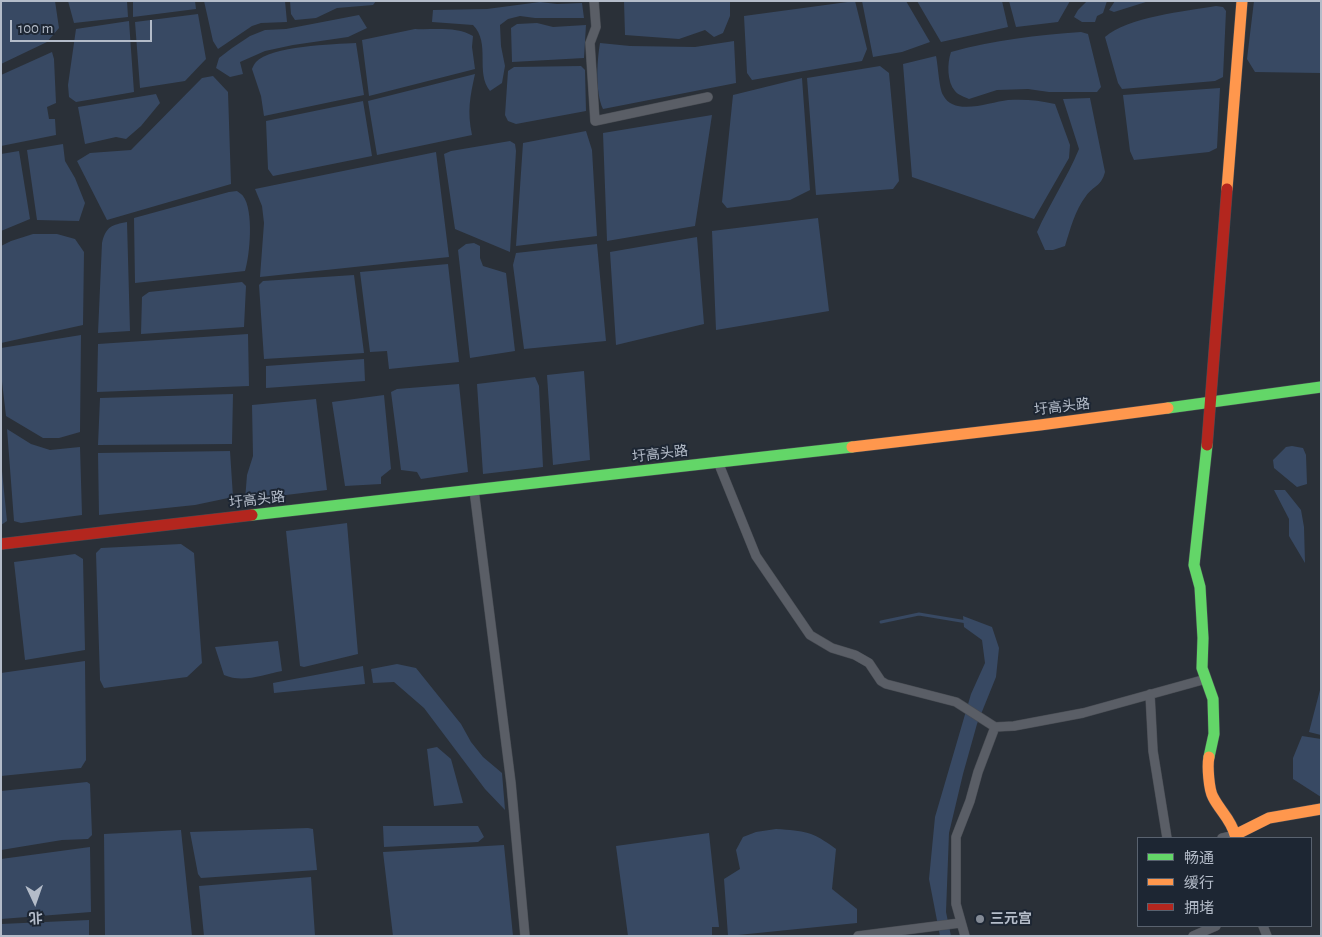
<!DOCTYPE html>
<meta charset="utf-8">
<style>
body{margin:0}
#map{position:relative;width:1322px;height:937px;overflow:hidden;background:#2a3038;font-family:"Alegreya Sans","Noto Sans SC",sans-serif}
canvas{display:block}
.frame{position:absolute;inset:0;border:2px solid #b4bcc9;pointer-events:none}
.legend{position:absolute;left:1137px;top:837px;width:175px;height:90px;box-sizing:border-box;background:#1d2633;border:1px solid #59626f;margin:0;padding:6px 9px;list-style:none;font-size:15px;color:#b4bcc9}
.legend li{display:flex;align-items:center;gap:10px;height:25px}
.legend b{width:25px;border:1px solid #59626f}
.north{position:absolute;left:10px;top:877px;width:50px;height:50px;-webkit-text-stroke:4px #1d2633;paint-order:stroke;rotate:177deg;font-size:14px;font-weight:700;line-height:20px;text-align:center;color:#b4bcc9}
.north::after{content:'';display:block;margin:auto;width:18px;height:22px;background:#b4bcc9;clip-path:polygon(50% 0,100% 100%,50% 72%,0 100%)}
.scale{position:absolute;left:10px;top:20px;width:142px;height:22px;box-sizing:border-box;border:2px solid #b4bcc9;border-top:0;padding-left:6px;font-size:15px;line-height:18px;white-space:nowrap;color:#b4bcc9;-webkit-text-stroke:4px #1d2633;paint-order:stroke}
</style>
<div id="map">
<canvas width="1322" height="937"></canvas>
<div class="frame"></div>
<ul class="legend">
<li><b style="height:6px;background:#63d668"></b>畅通</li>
<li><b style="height:6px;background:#ff974d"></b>缓行</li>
<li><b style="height:6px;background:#b3261e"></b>拥堵</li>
</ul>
<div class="north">北</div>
<div class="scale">100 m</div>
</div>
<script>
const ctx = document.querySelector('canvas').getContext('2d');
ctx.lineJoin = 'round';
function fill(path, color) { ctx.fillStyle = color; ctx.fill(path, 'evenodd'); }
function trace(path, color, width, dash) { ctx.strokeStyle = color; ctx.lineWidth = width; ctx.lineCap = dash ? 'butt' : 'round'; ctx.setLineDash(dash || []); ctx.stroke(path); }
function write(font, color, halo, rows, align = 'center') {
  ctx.font = font + ' "Alegreya Sans","Noto Sans SC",sans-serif'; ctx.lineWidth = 4; ctx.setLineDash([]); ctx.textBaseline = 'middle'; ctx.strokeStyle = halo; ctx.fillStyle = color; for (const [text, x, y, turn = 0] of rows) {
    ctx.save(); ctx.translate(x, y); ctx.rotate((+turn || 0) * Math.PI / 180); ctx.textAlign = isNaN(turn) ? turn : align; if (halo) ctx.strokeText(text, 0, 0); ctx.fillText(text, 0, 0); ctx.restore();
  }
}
const water = new Path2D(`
 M1 1H55L59 28 47 42 1 64Z
 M68 1H127L128 17 74 23Z
 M133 1H195L196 9 133 17Z
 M204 1H285L287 22 261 23 252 26 218 49 213 41Z
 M290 1H376L373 5 337 8 316 18 295 20 291 14Z
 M624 1H730V16L723 33 714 37 705 30 679 39 625 35Z
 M855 1 867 49 862 61 752 80 747 73 744 16Z
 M862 1H906L930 42 902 52 873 57Z
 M917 1H1002L1008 27 941 42Z
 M1009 1H1070L1058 22 1016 27Z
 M1087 1H1107L1103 13 1097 16 1095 22H1082L1074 17 1078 10Z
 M1115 1H1149L1114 12 1109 10Z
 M1254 1H1321V73L1255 72 1247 59Z
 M540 2 557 4 582 3 584 18H535L520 16 508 19 500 25 501 46 505 66 502 83 490 91C475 72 491 43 473 25L432 22 433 10 487 9Z
 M1216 6 1223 7 1226 11 1223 77 1215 81 1122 89 1118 83 1105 37C1127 17 1186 11 1216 6Z
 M198 14 206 59 185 81 140 88 135 22Z
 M359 15 367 28 348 37 293 45 265 51 240 62 243 74 230 77 216 68 219 58 232 48 250 36 265 30 286 29Z
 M129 21 134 92 76 102 69 97 68 85 76 29Z
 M537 23 553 27 586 25 584 58 512 62 511 28 517 24Z
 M415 29C434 30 456 26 473 36L472 47 475 69 369 96 362 40Z
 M1081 32 1088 34 1101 87 1097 92H1049L1028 89 997 90 969 99C965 97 958 95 955 91 947 82 947 63 951 52 994 40 1037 35 1081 32Z
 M734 41 736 83 603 109C595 92 597 61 600 43L630 46 695 47Z
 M356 43 364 95 264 116 261 96 252 69C253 67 254 64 256 62 270 46 334 44 356 43Z
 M52 52 54 59 56 103 47 107 49 119H55L56 135 1 146V75Z
 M936 56C938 65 939 88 943 95 954 117 990 102 1008 100 1024 99 1039 100 1055 104L1070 145 1069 158 1034 219 912 177 903 64Z
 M581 66 585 70 586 111 516 124 508 121 505 115 508 71 514 67Z
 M880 66 889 73 899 181 893 189 816 195 807 78Z
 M475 74C470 97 467 111 472 135L377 155 368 101Z
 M213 76 228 92 231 184 107 220 77 161 90 153 131 150 202 78Z
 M802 78 810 190 790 200 727 208 722 202 733 95Z
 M1220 88 1217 148 1209 152 1134 160 1130 151 1123 95Z
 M156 94 160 103 141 126 126 139 116 137 85 144 78 107Z
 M1090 98 1105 172C1101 187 1094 185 1086 196 1075 210 1070 230 1065 246L1053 250H1045L1037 232C1050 203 1067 178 1079 149L1063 99Z
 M363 101 372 156 273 176 268 169 266 121Z
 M712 115 695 226 607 241 603 133Z
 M586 131 592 150 597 236 516 246 523 143Z
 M510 141 515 144 516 151 510 252 455 229 444 154 451 151Z
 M63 144 65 161 75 178 85 203 79 221 37 220 27 150Z
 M19 151 30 219 1 231V154Z
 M436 152 449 257 260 277 264 223 262 206 255 189Z
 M237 191C238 192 243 195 243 196 254 210 250 255 245 271L135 283 134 218 229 192Z
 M818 218 829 311 716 330 712 231Z
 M127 222 130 331 98 333 102 243C106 226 112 225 127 222Z
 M33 234H57L75 239 84 252 83 325 1 343V246L11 241Z
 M697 237 704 324 616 345 610 252Z
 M474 243 480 246V258L483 266 506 273 515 351 470 358 458 250 466 244Z
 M597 244 606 341 524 349 513 265 516 253Z
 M448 264 459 362 389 369 387 351 370 352 360 272Z
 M354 275 364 353 264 359 259 285 263 281Z
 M242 282 246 286 244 327 141 334 142 297 149 292Z
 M248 334 249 386 97 392 98 344Z
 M81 335 80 432 59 438H43L6 416 1 373V348Z
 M364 359 365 381 266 388V366Z
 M584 371 590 460 553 465 547 375Z
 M535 377 539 386 543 467 483 474 477 384Z
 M459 384 468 472 421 479 417 472 401 470 391 392 397 389Z
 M233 394 232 444 98 445 100 398Z
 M384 395 391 469 381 477V484L345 486 332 402Z
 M316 399 327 490 245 500 247 475 253 456 252 405Z
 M7 429 31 444 50 450 80 447 82 515 21 523 14 521Z
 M1292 446 1303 448 1306 455 1307 484 1297 487 1274 468 1273 460 1286 447Z
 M230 451 233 497 195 505 99 515 98 453Z
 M1 461 7 521 1 525Z
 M1274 490H1285L1301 510 1304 527 1305 563 1289 536V519Z
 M347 523 358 654 304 667 300 666 286 531Z
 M181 544 194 553 202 663 187 677 104 688 100 680 96 553 101 548Z
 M75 554 83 559 85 650 25 660 14 562Z
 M963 616 992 627 999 648 996 677 977 724 963 774 949 833 946 912 951 936H940L929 879 935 817 971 694 985 663 982 640 964 627Z
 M278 641 282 671C263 675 242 683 224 675L215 647Z
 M85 661 86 760 81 768 1 776V673Z
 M397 664 416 668 461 724 471 742 483 757 502 773 505 810 485 789 424 708 394 682 373 683 371 669Z
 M363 666 365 684 274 693 273 683Z
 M1320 690H1321V735L1309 732Z
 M1302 736 1321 739V797L1293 779V758Z
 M437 747 451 759 463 803 434 806 427 749Z
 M87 782 90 784 92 835 88 839 62 840 1 850V791Z
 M383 826H478L484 837 478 842 384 847Z
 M308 828 313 829 317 870 201 878 198 874 190 832Z
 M776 829C805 831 812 831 836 849L832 889 857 909V923L728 936 724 879 740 869 736 850 743 837 756 832Z
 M181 830 192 936H105L104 834Z
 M709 833 719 927H712V936H628L616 846Z
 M504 845 513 936H393L383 852Z
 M90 847 91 912 1 919V859Z
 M311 877 315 936H204L199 886Z
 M89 920V936H1V924Z`);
const stream = new Path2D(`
 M881 622 919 614 967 622`);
const street = new Path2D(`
 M594 1 596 27 590 43 595 121 708 97
 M718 462 756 556 810 635 832 648 855 655 869 663 881 681 886 684 956 702 995 727 1014 726 1083 713 1206 679
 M474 490 511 783 525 936
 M1150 694 1153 751 1167 838
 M1222 838 1235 835 1236 838
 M1263 926 1267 936
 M858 936 960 923
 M965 936 956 904V837L970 801 978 772 995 727
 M1193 936 1216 926`);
const fast = new Path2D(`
 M1168 408 1321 387
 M1207 445 1194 565 1200 587 1203 638 1202 668 1213 699 1214 734 1209 757
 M252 515 852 447`);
const slow = new Path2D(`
 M1227 189 1242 1
 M852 447 1040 425 1168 408
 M1209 757C1207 766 1209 790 1213 797 1220 811 1231 819 1235 835L1269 818 1321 809`);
const jam = new Path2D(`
 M1207 445 1227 189
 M1 544 252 515`);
const markers = [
 [980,919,5,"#848b96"]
];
const streetNames = [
 ["圩高头路",1062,407,-7],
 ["圩高头路",660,454,-7],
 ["圩高头路",257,500,-7]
];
const poiNames = [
 ["三元宫",990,919]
];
fill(water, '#384963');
trace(stream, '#384963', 3);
trace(street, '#484c53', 10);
trace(fast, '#484c53', 12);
trace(slow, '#484c53', 12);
trace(jam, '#484c53', 12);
trace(street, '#5a5e66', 9);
trace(fast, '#63d668', 11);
trace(slow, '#ff974d', 11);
trace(jam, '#b3261e', 11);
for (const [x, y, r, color] of markers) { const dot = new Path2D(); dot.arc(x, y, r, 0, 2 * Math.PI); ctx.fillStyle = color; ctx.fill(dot); trace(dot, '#1d2633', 2); }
write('14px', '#b4bcc9', '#1d2633', streetNames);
write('bold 14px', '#b4bcc9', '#1d2633', poiNames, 'left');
</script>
